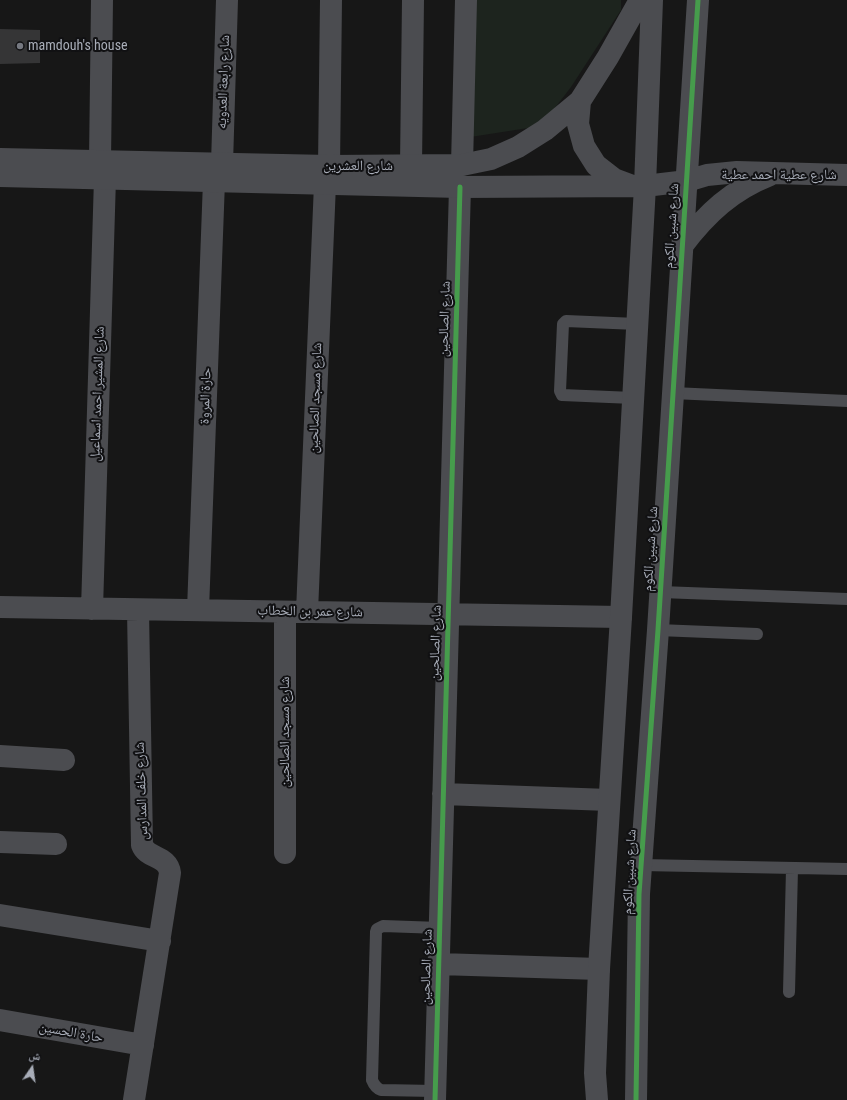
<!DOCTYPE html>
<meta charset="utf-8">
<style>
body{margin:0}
#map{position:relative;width:847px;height:1100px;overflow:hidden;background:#171717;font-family:"Roboto Condensed","Noto Naskh Arabic",sans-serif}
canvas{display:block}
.north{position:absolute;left:12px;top:1048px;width:40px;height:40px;-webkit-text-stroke:3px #111113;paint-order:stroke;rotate:13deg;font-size:11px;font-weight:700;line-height:16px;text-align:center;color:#a8adb8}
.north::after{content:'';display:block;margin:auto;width:14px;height:18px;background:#a8adb8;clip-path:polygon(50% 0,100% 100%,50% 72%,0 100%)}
</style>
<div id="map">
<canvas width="847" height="1100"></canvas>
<div class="north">ش</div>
</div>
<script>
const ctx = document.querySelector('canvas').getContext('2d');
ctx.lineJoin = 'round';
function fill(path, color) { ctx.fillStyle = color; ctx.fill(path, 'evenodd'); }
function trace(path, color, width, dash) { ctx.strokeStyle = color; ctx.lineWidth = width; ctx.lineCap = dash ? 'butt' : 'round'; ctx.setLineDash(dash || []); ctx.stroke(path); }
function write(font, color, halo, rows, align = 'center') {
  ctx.font = font + ' "Roboto Condensed","Noto Naskh Arabic",sans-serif'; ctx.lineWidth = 4; ctx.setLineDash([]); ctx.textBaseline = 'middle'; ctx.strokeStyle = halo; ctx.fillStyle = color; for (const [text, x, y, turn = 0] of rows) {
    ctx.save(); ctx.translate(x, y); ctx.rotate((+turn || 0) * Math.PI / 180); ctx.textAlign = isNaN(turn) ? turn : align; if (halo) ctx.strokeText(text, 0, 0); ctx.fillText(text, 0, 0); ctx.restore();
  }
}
const green = new Path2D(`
 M471 0H621V10L571 87 541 126 464 138Z`);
const building = new Path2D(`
 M0 29 40 30V63L0 64Z`);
const service = new Path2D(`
 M673 393 847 401
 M633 398 562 395 560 391 563 324 566 321 637 324
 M661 592 847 599
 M658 630 757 634
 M641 865 847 869
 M789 992 792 869
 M435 1091 381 1090C376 1088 374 1085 372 1080L376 932 377 929 383 926 440 928`);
const minor = new Path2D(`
 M100 161 102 0
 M222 164 227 0
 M411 165 413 0
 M462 165 466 0
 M329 166 331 0
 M0 607 621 617
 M92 609 105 178
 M198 610 214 181
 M285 612V853
 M307 612 325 184
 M0 756 64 760
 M443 794 609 800
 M0 842 56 844
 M0 915 160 941
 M439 964 599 969
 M0 1020 143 1045
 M134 1100 170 873C168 855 147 859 142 845L138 610
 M435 1100 460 187`);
const tertiary = new Path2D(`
 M580 101 578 124 584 146 596 165 614 179 630 185
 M0 159 329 166 462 165 491 159 518 147 545 130 580 101 608 57 640 0
 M0 176 460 187 645 186 687 181 707 175 737 172 847 175
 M682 246C707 213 732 190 770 175
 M597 1100 595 1073 599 969 621 617 645 186 652 0
 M636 1100 639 894 658 630 698 0`);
const cycleway = new Path2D(`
 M435 1100 460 187
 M636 1100 639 894 658 630 698 0`);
const markers = [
 [20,46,4,"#757880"]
];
const poiNames = [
 ["mamdouh's house",28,46]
];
const streetNames = [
 ["شارع رابعة العدويه",224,82,-88],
 ["شارع العشرين",358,166],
 ["شارع عطية احمد عطية",779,175],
 ["شارع شبين الكوم",672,226,-86],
 ["شارع الصالحين",445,319,-88],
 ["شارع المشير احمد اسماعيل",98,394,-88],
 ["حارة المروة",206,396,-88],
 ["شارع مسجد الصالحين",316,398,-88],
 ["شارع شبين الكوم",651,549,-86],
 ["شارع عمر بن الخطاب",310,612,1],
 ["شارع الصالحين",436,643,-88],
 ["شارع مسجد الصالحين",285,732,-90],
 ["شارع خلف المدارس",142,791,-92],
 ["شارع شبين الكوم",630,872,-87],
 ["شارع الصالحين",427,967,-88],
 ["حارة الحسين",71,1033,10]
];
fill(green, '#1d241e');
fill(building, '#353536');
trace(service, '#4b4c50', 12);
trace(minor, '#4b4c50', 22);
trace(tertiary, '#4b4c50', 22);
trace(cycleway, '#469c4c', 5);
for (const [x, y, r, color] of markers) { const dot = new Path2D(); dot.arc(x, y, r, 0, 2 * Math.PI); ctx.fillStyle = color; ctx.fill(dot); trace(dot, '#111113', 1.5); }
write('14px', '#a8adb8', '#111113', poiNames, 'left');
write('14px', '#a8adb8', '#111113', streetNames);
</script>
